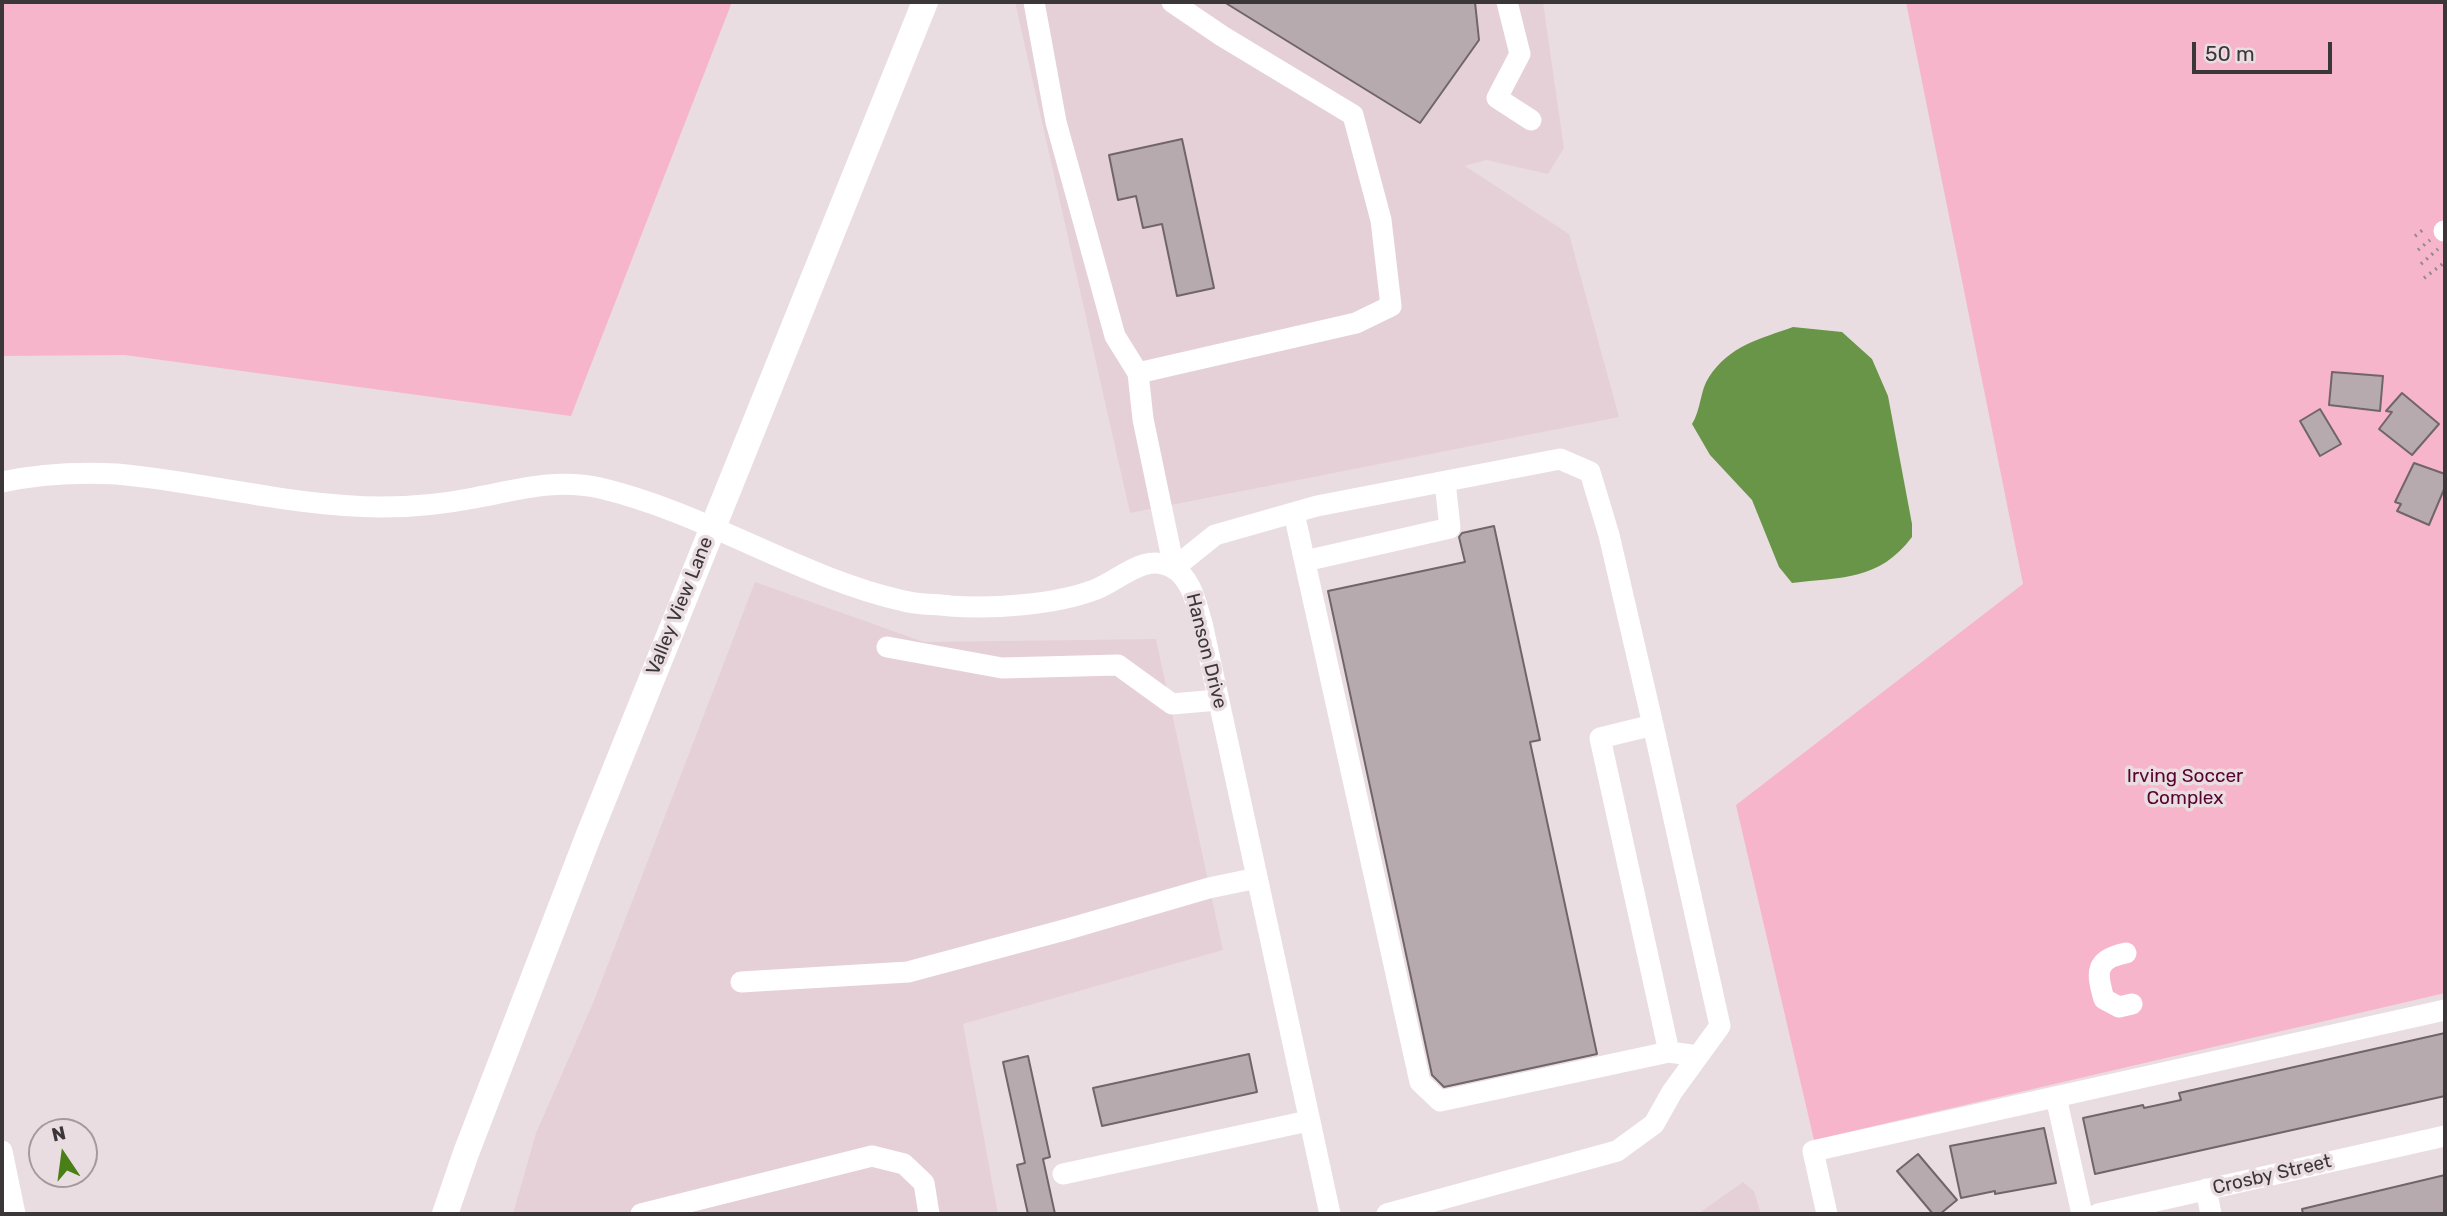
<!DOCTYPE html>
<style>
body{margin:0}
#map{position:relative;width:2447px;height:1216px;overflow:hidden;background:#eadde1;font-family:Rubik,sans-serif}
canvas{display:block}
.frame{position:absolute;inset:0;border:4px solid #3b3638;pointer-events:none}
.north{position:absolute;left:28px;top:1118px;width:70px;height:70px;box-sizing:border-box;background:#eadde1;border:2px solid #a49a9d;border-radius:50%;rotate:347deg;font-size:19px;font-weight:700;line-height:28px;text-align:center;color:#3b3638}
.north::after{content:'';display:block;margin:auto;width:24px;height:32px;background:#497f16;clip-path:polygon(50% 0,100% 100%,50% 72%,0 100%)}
.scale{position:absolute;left:2192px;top:42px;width:140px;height:32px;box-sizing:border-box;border:4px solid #3b3638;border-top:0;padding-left:9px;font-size:21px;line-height:24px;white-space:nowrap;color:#3b3638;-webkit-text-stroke:5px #eadde1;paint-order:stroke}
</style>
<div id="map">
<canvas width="2447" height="1216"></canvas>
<div class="frame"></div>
<div class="north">N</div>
<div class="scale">50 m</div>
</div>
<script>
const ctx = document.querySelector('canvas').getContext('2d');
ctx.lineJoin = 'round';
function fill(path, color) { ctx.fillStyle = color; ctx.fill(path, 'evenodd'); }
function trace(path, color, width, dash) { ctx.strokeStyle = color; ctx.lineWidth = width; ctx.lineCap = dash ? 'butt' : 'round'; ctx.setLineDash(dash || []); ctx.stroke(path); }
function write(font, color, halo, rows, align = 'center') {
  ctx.font = font + ' Rubik,sans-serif'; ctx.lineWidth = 7; ctx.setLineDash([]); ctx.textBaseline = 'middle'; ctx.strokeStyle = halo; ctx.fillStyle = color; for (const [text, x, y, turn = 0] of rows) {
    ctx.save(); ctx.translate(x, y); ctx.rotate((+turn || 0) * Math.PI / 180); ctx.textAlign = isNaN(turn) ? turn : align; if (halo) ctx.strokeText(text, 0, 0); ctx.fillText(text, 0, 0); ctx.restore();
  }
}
const built = new Path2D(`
 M1015 2H1543L1564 148 1548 174 1486 160 1465 166 1569 234 1619 417 1130 513Z
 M755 582 924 642 1156 639 1223 950 963 1024 998 1214H513L536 1133 593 1003Z
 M1743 1182 1754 1191 1761 1214H1698Z`);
const green = new Path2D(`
 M2 2H732L571 416 125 355 2 356Z
 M1906 2H2445V993L1814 1140 1736 805 2023 584Z`);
const water = new Path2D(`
 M1793 327 1842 332 1872 359 1888 396 1912 524V537C1879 581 1841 577 1792 583L1779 567 1752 500 1710 455 1692 424C1701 410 1700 390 1709 377 1730 345 1760 339 1793 327Z`);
const building = new Path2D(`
 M1224 2H1475L1479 40 1420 123Z
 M1182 139 1214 288 1177 296 1162 224 1143 228 1136 196 1118 200 1109 155Z
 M2332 372 2383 376 2380 411 2329 405Z
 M2402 393 2439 424 2412 455 2379 429 2392 412 2386 411Z
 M2320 409 2341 444 2320 456 2300 421Z
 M2414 463 2445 474V487L2429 525 2397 511 2401 504 2395 502Z
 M1494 526 1540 740 1530 742 1597 1054 1444 1087 1432 1075 1328 591 1465 562 1459 537 1462 533Z
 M2445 1033V1096L2095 1174 2083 1118 2143 1105 2144 1108 2181 1100 2179 1093Z
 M1249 1054 1257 1092 1102 1126 1093 1088Z
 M1028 1056 1050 1157 1043 1159 1055 1214H1028L1017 1165 1025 1163 1003 1062Z
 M2044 1128 2056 1183 1995 1194V1191L1961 1198 1950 1146Z
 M1918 1154 1957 1200 1940 1214H1933L1897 1171Z
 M2445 1175V1214H2303L2302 1209Z`);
const path = new Path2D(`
 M2415 236 2424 229
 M2418 250 2430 240
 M2421 264 2438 249
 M2424 278 2445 262`);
const minor = new Path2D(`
 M1034 2 1056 122 1115 336 1138 373 1356 323 1391 306 1381 220 1353 115 1222 36 1172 2
 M1507 2 1520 54 1497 98 1531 120
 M2444 231H2445
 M1138 373 1143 419 1174 568 1215 535 1317 506 1560 459 1590 472 1609 535 1653 725 1720 1026 1672 1092 1654 1124 1617 1151 1387 1214
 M2 482C40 474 78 472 117 474 205 482 293 507 382 507 412 507 444 504 474 498 517 490 556 478 600 488 706 513 798 577 904 601 919 605 935 604 950 606 992 609 1054 605 1094 590 1119 581 1145 551 1173 568 1192 579 1196 604 1202 623L1330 1214
 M1294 513 1420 1082 1440 1101 1669 1052 1698 1056
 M1305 561 1450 528 1445 482
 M887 647 1002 668 1118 665 1172 704 1218 700
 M1653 725 1600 738 1669 1052
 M2126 953C2095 959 2096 972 2104 999L2119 1007 2132 1004
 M741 982 908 972 1068 929 1209 888 1257 878
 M2056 1097 2082 1214
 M2 1151 15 1214
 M1063 1174 1308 1121
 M2206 1189 2211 1214
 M641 1214 872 1156 904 1164 924 1183 929 1214
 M1827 1214 1813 1151 2445 1010
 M2098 1214 2445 1136`);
const major = new Path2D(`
 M445 1214 466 1153 588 837 925 2`);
const streetNames = [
 ["Valley View Lane",680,606,-68],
 ["Hanson Drive",1206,651,76],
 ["Crosby Street",2272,1175,-13]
];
const parkNames = [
 ["Irving Soccer",2185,777],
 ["Complex",2185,799]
];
fill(built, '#e6d0d7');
fill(green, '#f7b5cb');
fill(water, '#689548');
fill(building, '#b6aaae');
trace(building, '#706568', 2);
trace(path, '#938a8d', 3.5, [2, 5]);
trace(minor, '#fff', 21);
trace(major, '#fff', 26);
write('19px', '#3b3638', '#eadde1', streetNames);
write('19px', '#57042e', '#eadde1', parkNames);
</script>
